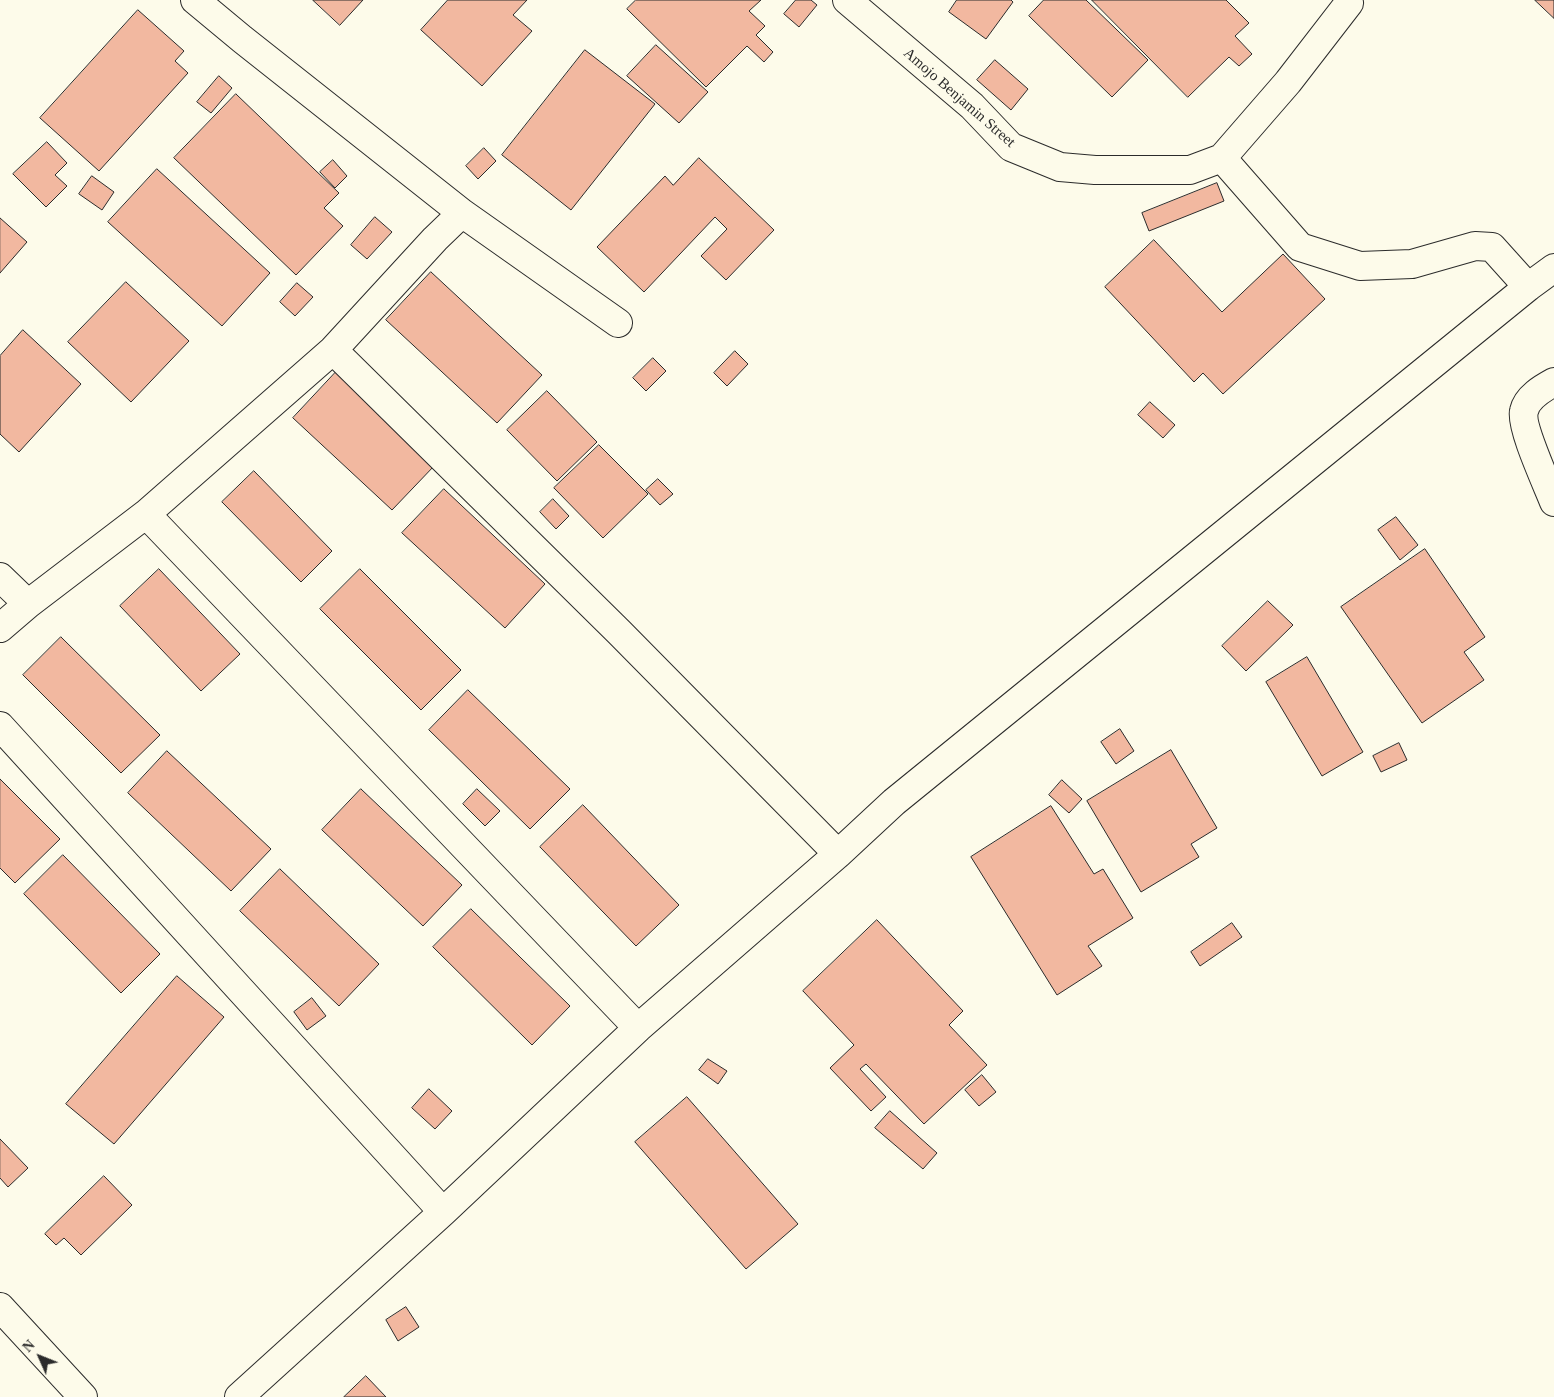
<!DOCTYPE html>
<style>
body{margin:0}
#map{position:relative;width:1554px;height:1397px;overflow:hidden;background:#fdfbea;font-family:Georgia,serif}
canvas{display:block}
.north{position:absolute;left:15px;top:1332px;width:50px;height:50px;-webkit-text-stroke:4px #fdfbea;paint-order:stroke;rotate:314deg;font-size:14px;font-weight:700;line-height:20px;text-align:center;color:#2b2b2b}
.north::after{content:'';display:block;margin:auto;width:18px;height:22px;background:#2b2b2b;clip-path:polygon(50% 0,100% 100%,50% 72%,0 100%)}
</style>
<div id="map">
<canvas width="1554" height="1397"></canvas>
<div class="north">N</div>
</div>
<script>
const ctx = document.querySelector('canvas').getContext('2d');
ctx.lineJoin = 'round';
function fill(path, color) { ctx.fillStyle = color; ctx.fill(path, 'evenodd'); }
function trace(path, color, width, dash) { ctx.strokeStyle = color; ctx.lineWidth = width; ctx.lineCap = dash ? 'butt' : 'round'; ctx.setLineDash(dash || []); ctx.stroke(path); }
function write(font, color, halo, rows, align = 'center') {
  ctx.font = font + ' Georgia,serif'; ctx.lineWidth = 4; ctx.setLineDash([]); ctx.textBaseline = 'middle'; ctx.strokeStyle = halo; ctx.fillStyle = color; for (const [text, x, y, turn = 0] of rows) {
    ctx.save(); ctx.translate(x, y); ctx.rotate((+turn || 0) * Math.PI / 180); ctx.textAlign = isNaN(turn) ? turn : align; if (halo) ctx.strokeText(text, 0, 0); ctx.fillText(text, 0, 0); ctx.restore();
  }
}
const building = new Path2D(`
 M313 0H363L340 25Z
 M448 0H527L513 15 532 31 482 86 421 30Z
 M636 0H761L749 11 765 26 756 35 773 52 764 62 747 46 706 87 627 9Z
 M796 0H811L817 5 799 27 784 14Z
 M957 0H1011L1013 2 986 39 949 12Z
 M1044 0H1086L1148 60 1112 97 1029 16Z
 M1092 0H1226L1249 23 1235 36 1252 54 1239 66 1229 57 1188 97Z
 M1535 0H1554V18Z
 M138 10 184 51 175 61 188 73 99 171 40 118Z
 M656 45 708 92 679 123 627 76Z
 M585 50 655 104 571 210 502 155Z
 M995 60 1028 89 1011 110 977 80Z
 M219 76 232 88 211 113 197 102Z
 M236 94 339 193 324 208 343 226 296 275 174 158Z
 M47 142 67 163 55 175 67 186 46 207 13 174Z
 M484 148 496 161 478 179 466 166Z
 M699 158 774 230 726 280 701 256 727 229 715 217 644 292 597 247 665 176 673 185Z
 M333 160 347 176 335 188 320 172Z
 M157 169 270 273 222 326 108 222Z
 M92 176 114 192 102 210 79 194Z
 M1217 183 1224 201 1149 231 1142 213Z
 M375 217 392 232 367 259 351 245Z
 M0 218 27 242 0 273Z
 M1154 240 1222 312 1283 254 1325 299 1223 394 1203 373 1194 382 1105 287Z
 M431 272 542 375 497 423 386 320Z
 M126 282 189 341 131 402 68 342Z
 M297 283 313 297 295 316 280 302Z
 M23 330 81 384 19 452 0 434V356Z
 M735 351 748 364 727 386 714 373Z
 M653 358 666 371 646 391 633 378Z
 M336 372 435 465 392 510 293 418Z
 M547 391 597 442 557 481 507 430Z
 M1150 402 1175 425 1163 438 1138 415Z
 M599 445 648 494 603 538 554 488Z
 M254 471 332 551 301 582 222 502Z
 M658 479 673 494 660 505 646 490Z
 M444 489 545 584 505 628 402 533Z
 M553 499 569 516 556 529 540 512Z
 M1396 517 1418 545 1400 560 1378 530Z
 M1425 549 1485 637 1464 652 1484 680 1422 723 1341 607Z
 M159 569 240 654 201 691 120 606Z
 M360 569 461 670 421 710 320 609Z
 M1268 601 1293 625 1246 671 1222 646Z
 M61 637 160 735 121 773 23 675Z
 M1307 657 1363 752 1322 776 1266 682Z
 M468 690 570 789 530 829 429 730Z
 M1120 729 1134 751 1116 764 1101 742Z
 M1399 743 1407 760 1381 772 1373 756Z
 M1171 750 1217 828 1191 844 1199 857 1141 892 1087 801Z
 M167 751 271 849 231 891 128 793Z
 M0 779 60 839 15 883 0 868Z
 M1062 780 1082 799 1069 813 1049 795Z
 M361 789 462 885 423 926 322 830Z
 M477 789 500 811 485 826 463 804Z
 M583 805 679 905 636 946 540 847Z
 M1051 806 1094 874 1103 869 1133 918 1088 946 1102 966 1057 995 971 857Z
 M63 855 160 954 121 993 24 894Z
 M280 869 379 964 339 1006 240 911Z
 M471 909 570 1006 532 1045 433 947Z
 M877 920 963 1011 949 1025 987 1065 924 1124 866 1064 860 1069 886 1097 871 1111 830 1068 854 1045 803 991Z
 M1232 923 1242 937 1200 966 1191 952Z
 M177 976 224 1017 114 1144 66 1104Z
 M312 998 326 1016 307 1030 294 1012Z
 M708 1059 727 1071 718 1084 699 1070Z
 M982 1075 996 1092 979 1106 965 1090Z
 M429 1089 452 1111 435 1129 412 1108Z
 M687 1097 798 1224 746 1269 635 1142Z
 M890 1111 937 1153 923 1169 875 1128Z
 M0 1139 28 1168 8 1187 0 1178Z
 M104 1176 132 1205 81 1255 64 1238 56 1245 45 1234Z
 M406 1307 419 1327 398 1341 386 1320Z
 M366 1376 386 1397H344Z`);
const minor = new Path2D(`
 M195 0 242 39 462 213 435 239 333 350 146 514 638 1028
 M847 0 972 106 1011 147 1060 167 1095 170H1190L1222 158 1300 247 1360 266 1412 264 1475 246 1492 247 1528 287
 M1222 158 1288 82 1349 3 1348 0
 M462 213 618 323
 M333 350 619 632 838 854
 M1554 382C1543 388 1527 397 1524 411 1520 426 1547 484 1554 502
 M0 577 28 604 0 628
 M28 604 146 514
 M0 726 443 1212
 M0 1307 83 1397
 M239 1397 443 1212 638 1028 838 854 894 802 1528 287 1554 268`);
const streetNames = [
 ["Amojo Benjamin Street",959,98,41]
];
fill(building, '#f2b8a0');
trace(building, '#2b2b2b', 1);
trace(minor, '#2b2b2b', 30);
trace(minor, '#fdfbea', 28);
write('15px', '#2b2b2b', '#fdfbea', streetNames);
</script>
